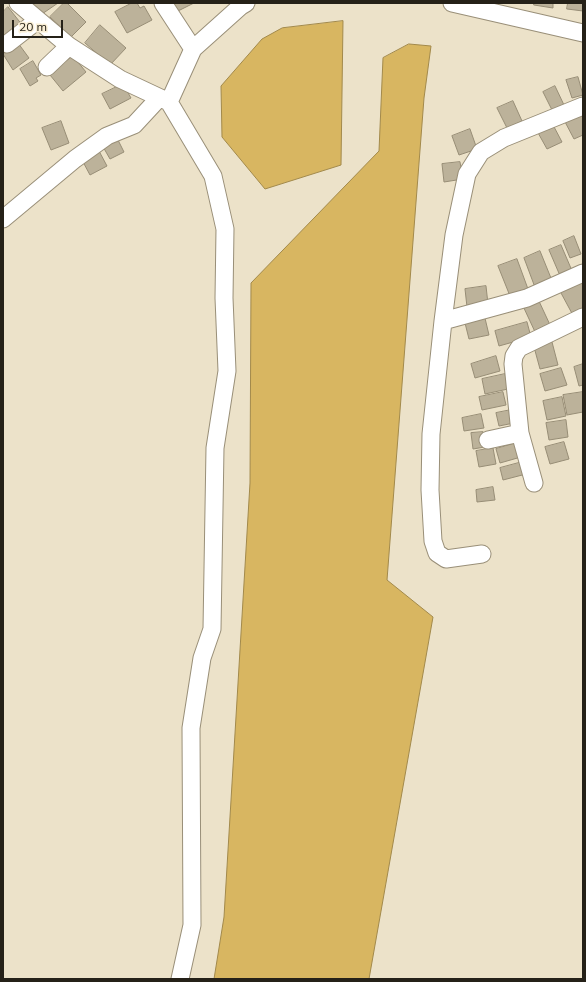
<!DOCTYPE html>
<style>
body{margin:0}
#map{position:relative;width:586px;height:982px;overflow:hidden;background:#ece2c9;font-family:Mulish,sans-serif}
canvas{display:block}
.frame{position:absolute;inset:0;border:4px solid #252118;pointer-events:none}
.scale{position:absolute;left:12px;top:20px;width:51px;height:18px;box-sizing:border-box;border:2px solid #252118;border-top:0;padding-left:5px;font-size:12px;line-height:14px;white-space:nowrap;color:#252118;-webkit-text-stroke:3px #faefd6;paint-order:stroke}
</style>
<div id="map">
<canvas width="586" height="982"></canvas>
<div class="frame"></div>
<div class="scale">20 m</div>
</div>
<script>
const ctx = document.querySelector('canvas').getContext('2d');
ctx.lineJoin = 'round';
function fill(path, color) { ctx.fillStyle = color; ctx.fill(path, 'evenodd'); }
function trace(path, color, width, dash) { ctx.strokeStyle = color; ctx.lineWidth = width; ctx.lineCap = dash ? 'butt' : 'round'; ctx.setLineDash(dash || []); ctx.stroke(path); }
const water = new Path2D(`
 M343 21 341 165 265 189 222 137 221 86 262 39 282 28Z
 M409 44 431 46 424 98 387 580 433 617 369 979H214L224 917 250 483 251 283 379 151 383 58Z`);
const building = new Path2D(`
 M33 3H58L42 14Z
 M64 3H67L86 22 71 37 50 17Z
 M132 3H137L140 8 144 6 152 20 127 33 115 12Z
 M172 3H194L176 12Z
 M534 3H553V8L534 5Z
 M568 3H583V11L567 9Z
 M8 7 23 26 3 41V12Z
 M100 25 126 48 110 65 85 43Z
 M18 43 29 58 13 70 3 54Z
 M73 56 86 72 63 91 50 75Z
 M33 61 41 75 36 78 38 81 30 86 20 69Z
 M578 77 583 95 572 98 566 80Z
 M123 84 131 98 110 109 102 94Z
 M555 86 564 105 552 110 543 92Z
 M513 101 522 121 507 128 497 108Z
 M583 113V135L574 139 564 120Z
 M61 121 69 143 51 150 42 128Z
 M552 123 562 142 547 149 537 131Z
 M470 129 477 149 459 155 452 136Z
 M117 138 124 152 110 159 102 145Z
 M99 151 107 166 90 175 82 160Z
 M460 162 463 179 444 182 442 164Z
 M574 236 581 254 570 258 563 241Z
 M561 245 573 273 561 278 549 250Z
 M540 251 553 283 536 290 524 258Z
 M517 259 528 289 510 296 498 266Z
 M583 281V315L575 319 561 293Z
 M486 286 488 304 467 307 465 289Z
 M538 299 551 327 536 334 523 306Z
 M484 314 489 335 469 339 464 319Z
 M527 322 531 337 499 346 495 331Z
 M552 342 558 365 540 369 534 347Z
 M496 356 500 371 475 378 471 364Z
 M583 364V385L579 386 574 367Z
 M561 368 567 385 545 391 540 374Z
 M505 374 508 389 485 394 482 379Z
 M503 392 506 405 482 410 479 397Z
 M583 392V412L567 415 563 395Z
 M562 397 566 416 547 420 543 401Z
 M516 409 519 422 499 426 496 413Z
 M481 414 484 428 464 431 462 418Z
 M566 420 568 437 549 440 546 423Z
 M483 432 485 447 473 449 471 433Z
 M564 442 569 459 550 464 545 447Z
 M517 443 521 457 500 463 496 449Z
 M493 448 496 464 479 467 476 451Z
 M526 461 530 473 503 480 500 468Z
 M493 487 495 500 477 502 476 490Z`);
const minor = new Path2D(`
 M18 3 69 46 120 79 169 102
 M163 3 193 49
 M452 3 583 33
 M7 44 38 20
 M47 67 69 46
 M583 106 504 138 481 152 467 174 454 235 443 321 527 298 583 273
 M3 219 75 159 107 136 134 125 159 98
 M443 321 431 434 430 490 433 541 437 553 446 559 482 554
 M520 433 534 483
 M488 440 520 433 513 364 514 356 519 348 583 317
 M180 979 192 925 191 728 202 658 212 629 215 448 227 371 224 298 225 229 213 176 169 102 193 49 241 6 246 3`);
fill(water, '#d8b661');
trace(water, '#a2894b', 1);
fill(building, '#bcb29a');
trace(building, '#978d76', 1);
trace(minor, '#998f78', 19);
trace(minor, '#fff', 17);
</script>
